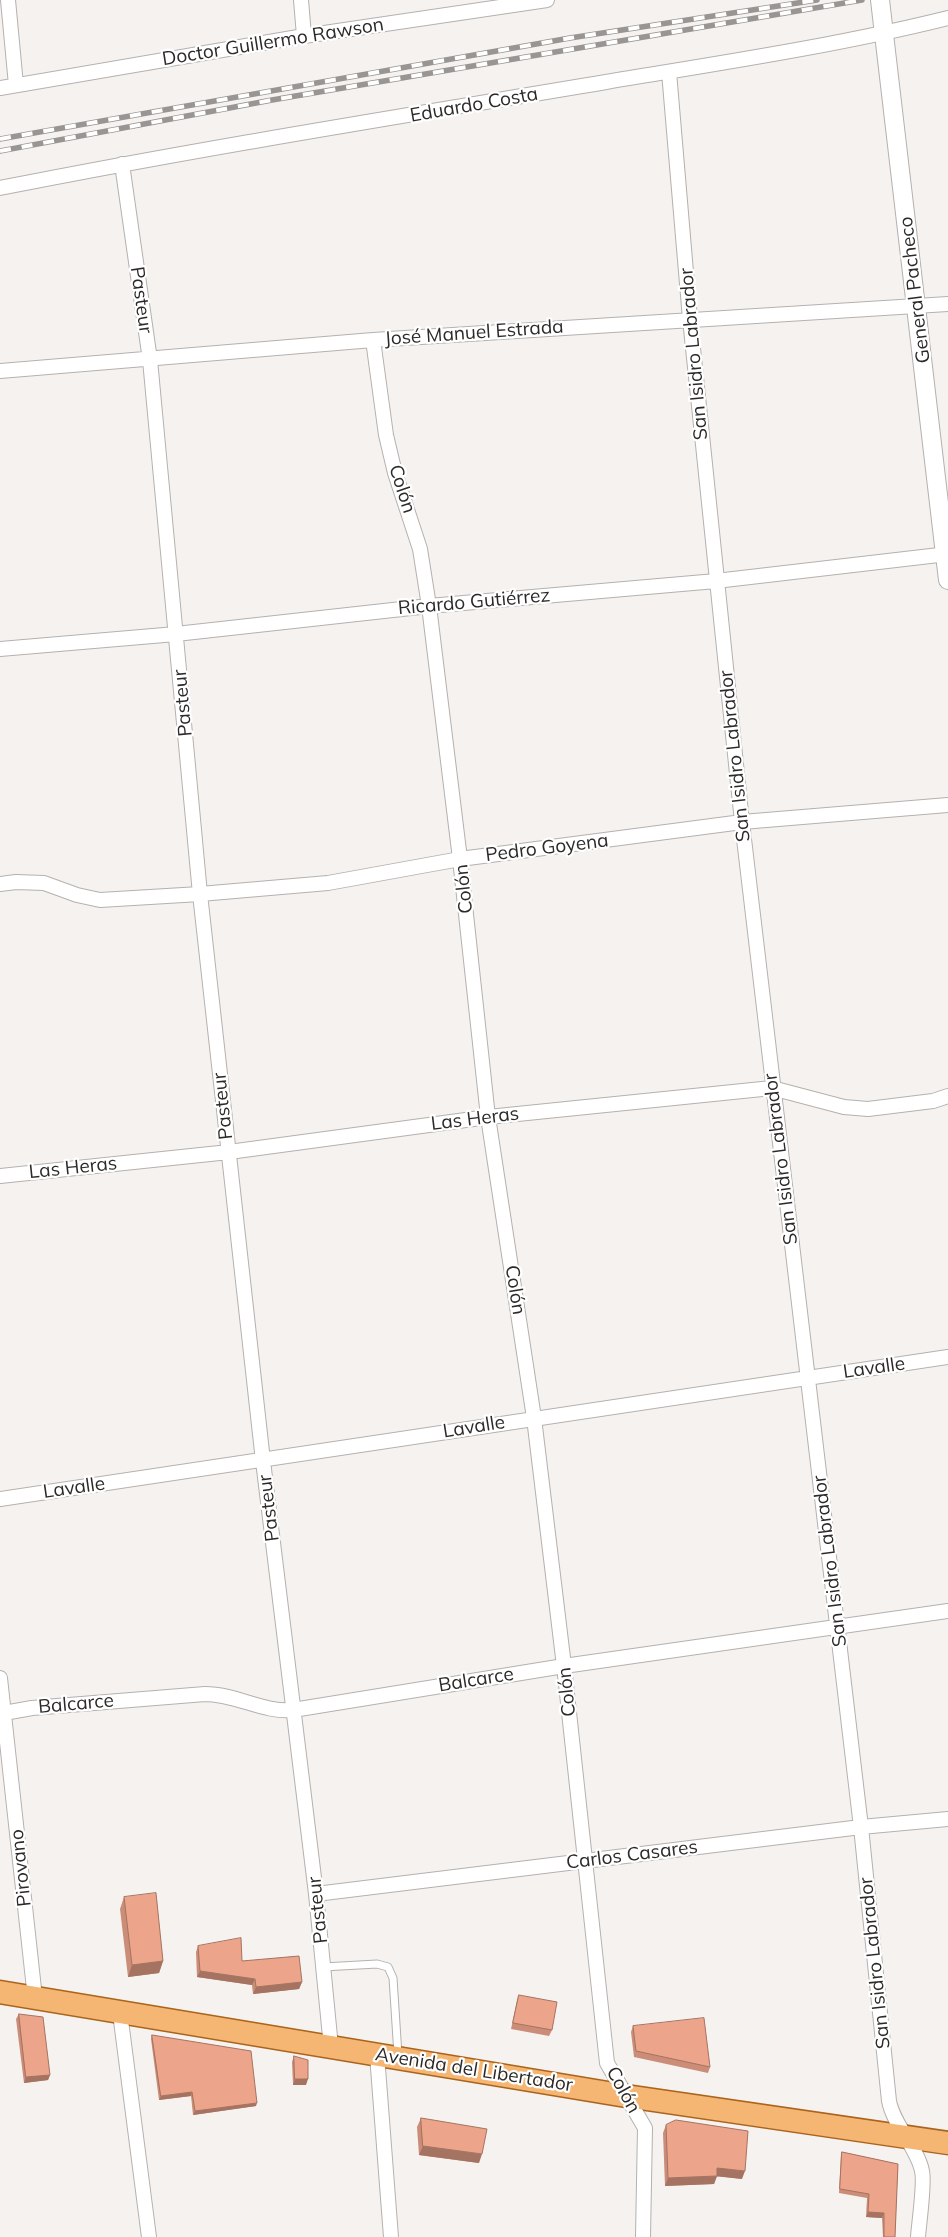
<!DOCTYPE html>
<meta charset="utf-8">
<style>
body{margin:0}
canvas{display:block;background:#f6f2ef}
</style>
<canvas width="948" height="2237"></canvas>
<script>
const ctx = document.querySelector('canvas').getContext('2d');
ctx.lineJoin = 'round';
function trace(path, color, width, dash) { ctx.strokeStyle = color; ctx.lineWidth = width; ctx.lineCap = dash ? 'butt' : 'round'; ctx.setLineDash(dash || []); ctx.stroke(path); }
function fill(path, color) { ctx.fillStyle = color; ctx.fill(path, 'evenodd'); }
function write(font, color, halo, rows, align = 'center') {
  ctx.font = font + ' Mulish,sans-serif'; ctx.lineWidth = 4.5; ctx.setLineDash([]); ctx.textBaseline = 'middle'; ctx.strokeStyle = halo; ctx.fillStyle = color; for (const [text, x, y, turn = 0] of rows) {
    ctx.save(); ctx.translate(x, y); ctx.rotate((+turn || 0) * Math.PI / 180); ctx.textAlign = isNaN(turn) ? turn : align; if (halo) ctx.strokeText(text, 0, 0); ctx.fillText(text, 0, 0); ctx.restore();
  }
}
const service = new Path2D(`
 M323 1967 377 1964 388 1967 393 1978 398 2055`);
const minor = new Path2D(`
 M8 0 16 85
 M301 0 304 36
 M669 72 690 319 742 822 861 1827 889 2101C894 2126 917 2147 922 2171 925 2182 919 2223 918 2237
 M0 88 304 36 547 0
 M122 164 150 360 200 894 263 1461 316 1894 331 2047
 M0 188C201 148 403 116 606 82 720 63 835 46 948 18
 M373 340 386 435 395 473 420 549 429 606 460 859 488 1117 534 1418 564 1666 607 2063 645 2128 643 2237
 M0 371 373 340 948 304
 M0 649 176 634 429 606 716 581 948 554
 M0 884 16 882 44 883 77 895 100 900 200 894 328 883 460 859 742 822 948 805
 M0 1176 229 1152 488 1117 772 1088 844 1107 868 1109 933 1101 948 1096
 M0 1499 948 1357
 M0 1678 35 1998
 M4 1713 32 1708 205 1694C236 1694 264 1713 293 1710L564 1666 948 1611
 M316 1894 861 1827 948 1819
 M120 2013 149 2237
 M377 2055 391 2237`);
const tertiary = new Path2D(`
 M880 0 948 580`);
const primary = new Path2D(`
 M0 1992 626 2096 948 2143`);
const rail = new Path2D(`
 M0 139 570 38 817 0
 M0 151 272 100 862 0`);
const wall = new Path2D(`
 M124 1897 163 1961 159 1973 128 1977 120 1909Z
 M198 1946 302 1982 299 1989 253 1994 252 1985 197 1977 196 1952Z
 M519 1995 552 2030 549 2036 511 2029 517 2001Z
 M19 2014 50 2075 48 2080 24 2083 16 2019Z
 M633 2026 710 2067 708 2073 634 2057 631 2032Z
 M152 2035 256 2106 193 2115 191 2096 159 2100 151 2039Z
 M294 2056 306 2085H293L292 2062Z
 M421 2118 479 2163 419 2155 417 2127Z
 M666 2125 742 2179 717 2176 714 2184 665 2186 663 2133Z
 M842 2152 898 2164 895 2237H883L882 2218 866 2217 867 2198 839 2193 841 2156Z`);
const shadedWall = new Path2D(`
 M163 1961 159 1973 128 1977 132 1965Z
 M200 1971 255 1979 252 1985 197 1977Z
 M302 1982 299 1989 253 1994 256 1987Z
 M50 2075 48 2080 24 2083 26 2077Z
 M295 2079H308L306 2085H293Z
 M192 2092 191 2096 159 2100 161 2096Z
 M257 2103 256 2106 193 2115 195 2111Z
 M423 2146 482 2154 479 2163 419 2155Z
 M717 2168 745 2171 742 2179 714 2176Z
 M717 2176 714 2184 665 2186 668 2178Z
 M868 2212 884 2213 882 2218 866 2217Z`);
const building = new Path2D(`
 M156 1893 163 1961 132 1965 124 1897Z
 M241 1938 242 1961 299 1956 302 1982 256 1987 255 1979 200 1971 198 1946Z
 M519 1995 557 2002 552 2030 513 2023Z
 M19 2014 43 2017 50 2075 26 2077Z
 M704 2018 710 2067 636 2051 633 2026Z
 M152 2035 251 2051 257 2103 195 2111 192 2092 161 2096Z
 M294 2056 308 2060V2079H295Z
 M421 2118 487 2129 482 2154 423 2146Z
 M676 2120 748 2131 745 2171 717 2168V2176L668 2178 666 2125Z
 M842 2152 898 2164 895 2237H884V2213L868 2212 869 2194 840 2189Z`);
const streetNames = [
 ["Doctor Guillermo Rawson",273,42,-9],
 ["Eduardo Costa",474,105,-10],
 ["General Pacheco",915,290,-97],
 ["Pasteur",141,300,82],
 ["José Manuel Estrada",474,333,-4],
 ["San Isidro Labrador",694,354,-95],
 ["Colón",402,489,72],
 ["Ricardo Gutiérrez",474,602,-5],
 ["Pasteur",183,703,-95],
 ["San Isidro Labrador",735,756,-96],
 ["Pedro Goyena",547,848,-7],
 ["Colón",464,889,-96],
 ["Pasteur",223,1106,-96],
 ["Las Heras",475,1119,-7],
 ["San Isidro Labrador",781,1159,-97],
 ["Las Heras",73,1168,-6],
 ["Colón",515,1290,81],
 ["Lavalle",874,1368,-8],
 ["Lavalle",474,1427,-9],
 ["Lavalle",74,1488,-8],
 ["Pasteur",269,1508,-97],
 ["San Isidro Labrador",830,1561,-97],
 ["Balcarce",476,1680,-9],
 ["Colón",567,1692,-96],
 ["Balcarce",76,1704,-5],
 ["Carlos Casares",632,1855,-7],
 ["Pirovano",21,1868,-96],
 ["Pasteur",318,1910,-96],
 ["San Isidro Labrador",875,1963,-96],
 ["Avenida del Libertador",474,2070,9],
 ["Colón",623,2090,61]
];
trace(service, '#b5b1ae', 9);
trace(minor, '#b5b1ae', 16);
trace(tertiary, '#b5b1ae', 20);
trace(primary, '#aa641c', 25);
trace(service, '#fff', 7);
trace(minor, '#fff', 14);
trace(tertiary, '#fff', 18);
trace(primary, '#f5b573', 22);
trace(rail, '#989593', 5.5);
trace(rail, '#fff', 4, [11]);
fill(wall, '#cb8d77');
fill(shadedWall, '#a57361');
fill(building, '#eca48a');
trace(building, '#a57361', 1);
write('19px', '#2b2a29', '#fff', streetNames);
</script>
